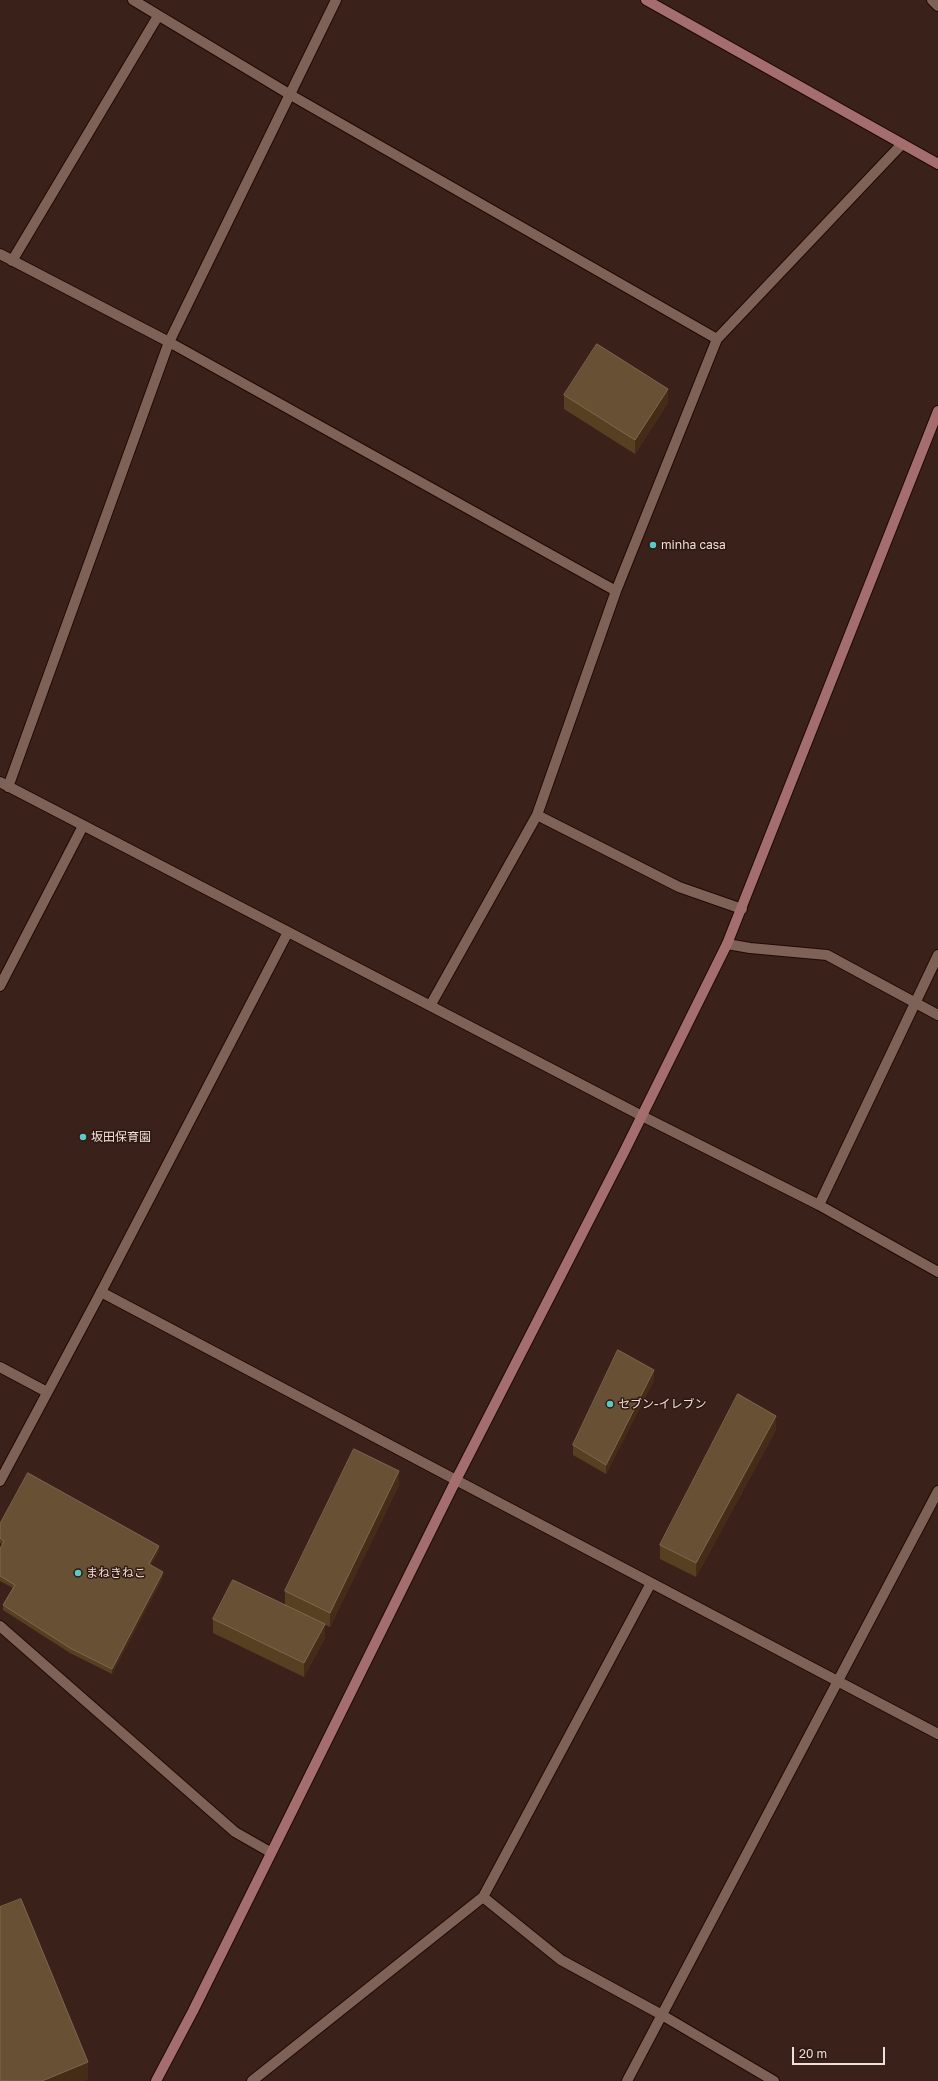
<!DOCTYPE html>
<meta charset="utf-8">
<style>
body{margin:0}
#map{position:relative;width:938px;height:2081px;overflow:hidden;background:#3a221a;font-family:"Golos Text",sans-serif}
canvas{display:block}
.scale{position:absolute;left:792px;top:2047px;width:93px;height:18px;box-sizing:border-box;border:2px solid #efdfd9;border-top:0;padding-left:5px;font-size:12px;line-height:14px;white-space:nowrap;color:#efdfd9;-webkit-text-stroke:3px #2f1810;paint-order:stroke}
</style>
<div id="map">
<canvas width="938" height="2081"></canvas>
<div class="scale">20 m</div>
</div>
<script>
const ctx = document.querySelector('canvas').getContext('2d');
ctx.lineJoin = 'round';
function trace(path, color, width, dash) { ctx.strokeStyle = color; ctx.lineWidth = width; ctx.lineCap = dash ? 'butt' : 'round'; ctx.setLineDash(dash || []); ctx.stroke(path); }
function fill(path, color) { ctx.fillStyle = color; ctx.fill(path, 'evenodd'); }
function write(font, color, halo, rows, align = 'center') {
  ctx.font = font + ' "Golos Text","Noto Sans JP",sans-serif'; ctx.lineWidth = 3; ctx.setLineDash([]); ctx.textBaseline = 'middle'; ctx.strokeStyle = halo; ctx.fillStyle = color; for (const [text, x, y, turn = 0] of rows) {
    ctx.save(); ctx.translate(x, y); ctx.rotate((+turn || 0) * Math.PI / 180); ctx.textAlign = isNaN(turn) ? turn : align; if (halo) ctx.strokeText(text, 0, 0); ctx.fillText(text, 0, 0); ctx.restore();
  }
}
const lane = new Path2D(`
 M101 1292 456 1480
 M0 1626 235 1832 270 1852`);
const street = new Path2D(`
 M133 0 289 94 717 339
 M932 0 938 6
 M0 254 169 342 616 591
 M12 261 158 16
 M0 782 642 1116 819 1205 938 1272
 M8 787 169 342 336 0
 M537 815 679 887 742 909
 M727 944 750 948 827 955 938 1015
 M0 986 83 826
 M430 1006 537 815 616 591 717 339 902 144
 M819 1205 938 955
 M0 1367 47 1392
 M456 1480 938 1734
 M0 1481 101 1292 288 932
 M483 1897 561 1960 662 2015 774 2081
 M252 2081 483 1897 651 1583
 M627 2081 938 1491`);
const secondary = new Path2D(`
 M646 0 938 164
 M156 2081 193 2011 456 1480 624 1152 727 944 938 411`);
const wall = new Path2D(`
 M564 395 668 403 635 454 564 409Z
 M654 1380 606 1474 573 1455V1445Z
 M776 1430 696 1577 660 1559V1545Z
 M399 1485 330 1627 325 1625V1638L304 1677 213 1633V1619L285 1605V1591Z
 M0 1524 159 1551 151 1565 163 1577 112 1674 70 1653 3 1610V1605L13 1588 0 1581V1549L2 1544 0 1543Z`);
const shadedWall = new Path2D(`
 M668 389V403L635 454V440Z
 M654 1370V1380L606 1474V1465Z
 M776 1416V1430L696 1577V1563Z
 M399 1471V1485L330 1627V1613Z
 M159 1546V1551L149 1569V1564Z
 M163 1572V1577L112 1674V1669Z
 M325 1624V1638L304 1677V1663Z
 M88 2062V2080L85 2081H42Z`);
const building = new Path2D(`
 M597 344 668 389 635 440 564 395Z
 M618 1350 654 1370 606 1465 573 1445Z
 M738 1394 776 1416 696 1563 660 1545Z
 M354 1449 399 1471 330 1613 285 1591Z
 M28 1473 159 1546 149 1564 163 1572 112 1669 70 1648 3 1605 15 1585 0 1576V1549L4 1541 0 1538V1524Z
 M233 1580 325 1624 304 1663 213 1619Z
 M21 1899 88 2062 42 2081H0V1907Z`);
const markers = [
 [653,545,4,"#52cdcc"],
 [83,1137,4,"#52cdcc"],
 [610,1404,4,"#52cdcc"],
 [78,1573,4,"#52cdcc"]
];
const poiNames = [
 ["minha casa",661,545],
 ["坂田保育園",91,1137],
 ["セブン-イレブン",618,1404],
 ["まねきねこ",86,1573]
];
trace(lane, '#200a04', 12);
trace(street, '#200a04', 12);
trace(secondary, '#200a04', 12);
trace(lane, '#7e6157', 10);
trace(street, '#7e6157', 10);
trace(secondary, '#a46e6e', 10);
fill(wall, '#573f21');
fill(shadedWall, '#452c16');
fill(building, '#685035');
trace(building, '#7d674e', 1);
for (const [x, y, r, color] of markers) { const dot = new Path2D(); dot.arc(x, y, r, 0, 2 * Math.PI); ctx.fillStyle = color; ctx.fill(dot); trace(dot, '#2f1810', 1.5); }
write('12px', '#efdfd9', '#2f1810', poiNames, 'left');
</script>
